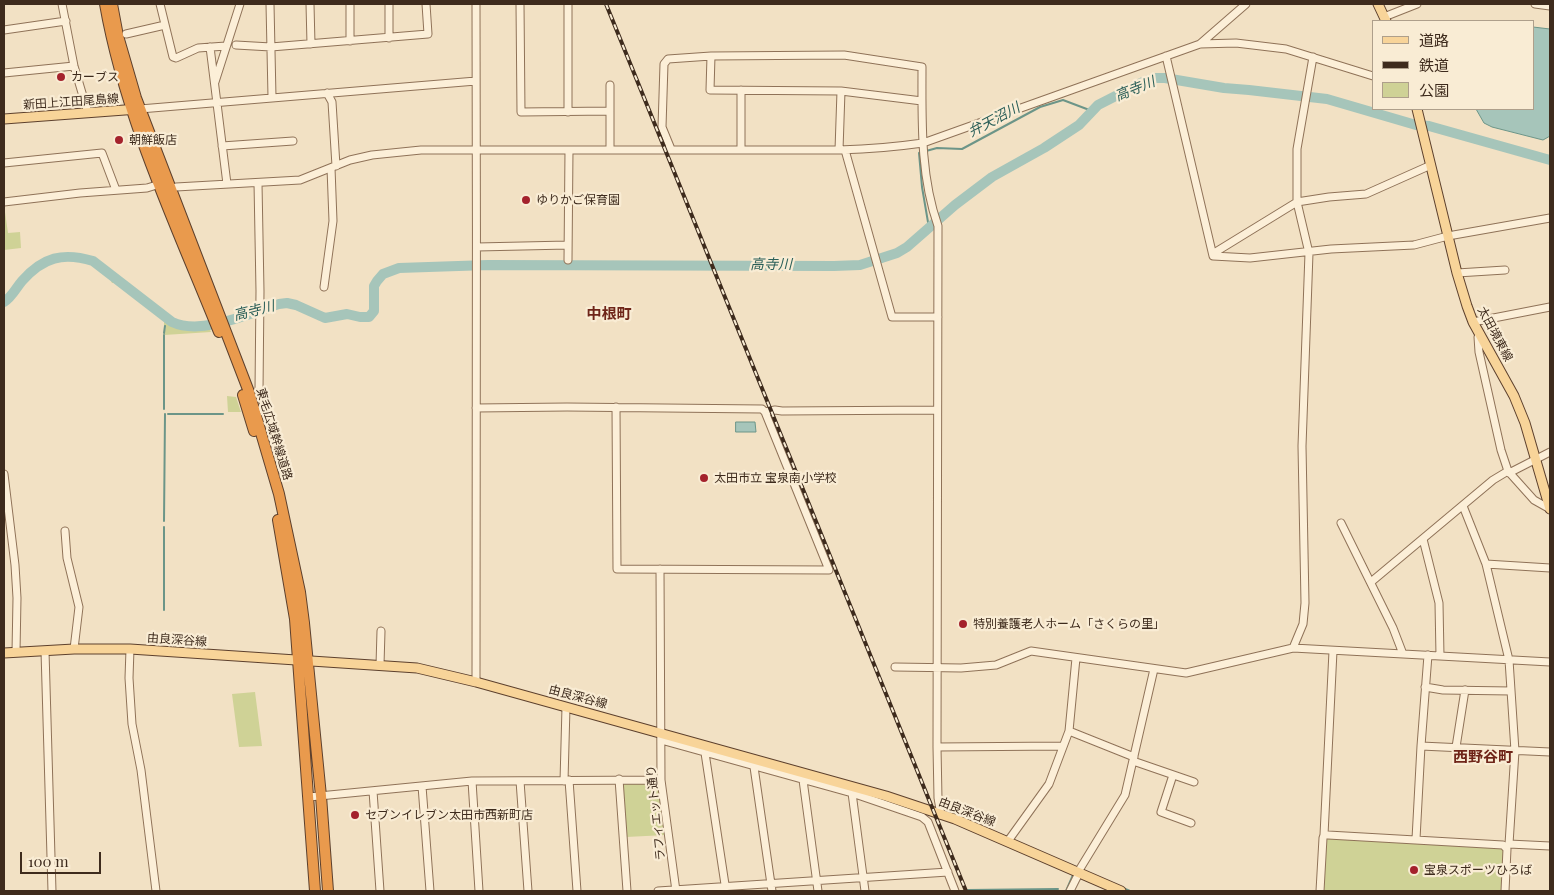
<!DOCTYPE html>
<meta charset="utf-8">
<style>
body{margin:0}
#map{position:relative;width:1554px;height:895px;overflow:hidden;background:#f2e1c4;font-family:"Playfair Display","Noto Sans JP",serif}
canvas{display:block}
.frame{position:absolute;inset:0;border:5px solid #3e2b1d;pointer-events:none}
.legend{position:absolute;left:1372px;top:20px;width:162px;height:90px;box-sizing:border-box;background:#f9ecd4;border:1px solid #ae9f8b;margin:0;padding:6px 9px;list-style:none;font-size:15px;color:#3e2b1d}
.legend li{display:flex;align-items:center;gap:10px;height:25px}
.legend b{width:25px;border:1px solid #ae9f8b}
.scale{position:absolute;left:20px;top:852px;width:81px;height:22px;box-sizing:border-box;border:2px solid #3e2b1d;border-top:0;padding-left:6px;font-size:15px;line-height:18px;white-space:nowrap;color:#3e2b1d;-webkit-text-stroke:4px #f9ecd4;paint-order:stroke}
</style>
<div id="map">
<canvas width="1554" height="895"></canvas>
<div class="frame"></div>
<ul class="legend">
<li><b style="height:6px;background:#f8d499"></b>道路</li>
<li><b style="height:6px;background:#3e2b1d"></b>鉄道</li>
<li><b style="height:14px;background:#cfd296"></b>公園</li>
</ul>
<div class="scale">100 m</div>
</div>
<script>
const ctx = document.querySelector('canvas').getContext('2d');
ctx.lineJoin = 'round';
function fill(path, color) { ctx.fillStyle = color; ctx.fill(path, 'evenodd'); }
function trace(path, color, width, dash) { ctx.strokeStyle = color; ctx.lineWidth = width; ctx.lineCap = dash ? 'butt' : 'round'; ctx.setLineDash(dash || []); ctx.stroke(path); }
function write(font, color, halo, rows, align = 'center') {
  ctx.font = font + ' "Playfair Display","Noto Sans JP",serif'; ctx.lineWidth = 4.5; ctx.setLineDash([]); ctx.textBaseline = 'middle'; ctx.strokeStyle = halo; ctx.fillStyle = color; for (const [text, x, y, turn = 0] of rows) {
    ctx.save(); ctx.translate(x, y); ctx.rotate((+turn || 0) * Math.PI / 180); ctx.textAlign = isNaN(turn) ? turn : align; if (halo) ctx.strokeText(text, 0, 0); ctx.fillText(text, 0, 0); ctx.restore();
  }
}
const green = new Path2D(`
 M4 205 8 233 20 232 21 248 4 250Z
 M112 278 173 325 190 329H202L209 327 211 332 164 335 166 326H164V321L116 283H112L111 281Z
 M227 396 236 397 241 412H228Z
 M255 692 262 746 239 747 232 694Z
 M623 782H659L666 835 626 837Z
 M1328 837 1502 847 1504 849 1502 891H1323L1326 839Z`);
const water = new Path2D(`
 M1533 27 1550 29V136L1543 140 1492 127 1484 123 1476 109H1533Z
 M736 422H755L756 432H736Z`);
const stream = new Path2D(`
 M926 151 937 148 962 149 1040 107 1063 100 1092 111
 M921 152 919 153 922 187 929 228
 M164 333 165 326
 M164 409V335
 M168 414H223
 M164 521 165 414
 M164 610V527
 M1123 888 1130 891
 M968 890 1058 889
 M1066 891 1073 875`);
const river = new Path2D(`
 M4 302C12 297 16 288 22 281 43 257 63 252 93 261L172 322C202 336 250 313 279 304L287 303 296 305 325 318 347 314 360 317H369L374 311V286L377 281 383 274 399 268 488 265 834 266 860 265 897 253 907 247 955 205 992 177 1044 148 1079 125 1098 105 1143 82 1156 78H1165L1224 88 1249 90 1327 99 1416 125 1429 126 1550 160`);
const minor = new Path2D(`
 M62 4 74 66 88 113
 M160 4 173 57 176 58 198 48 226 46
 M270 4 272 97
 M310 4 311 44
 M350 4V41
 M389 4V38
 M476 4C477 230 476 456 476 682
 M520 4 521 112 610 111
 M1535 4 1550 6
 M1384 17 1417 4
 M4 30 66 21
 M126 34 165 25
 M1200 44 1246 4
 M236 45 271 47 428 34 426 4
 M210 47 227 184
 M711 56 710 90 841 91 922 101
 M1166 56 1213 256 1250 258 1331 249 1414 245 1448 236 1550 218
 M4 73 74 66
 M215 82 240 4
 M610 85V149
 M327 93 332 102 336 166
 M140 109 476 81
 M568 112V4
 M222 146 293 141
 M671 149 662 127 664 64 668 59 711 56 844 55 922 67C922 120 920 175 938 226L937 747 938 798 941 815
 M741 150V90
 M839 150 841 91
 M845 150 892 317H938
 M4 163 102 153 116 190
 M170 189 176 187 300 180 350 160 372 155 421 150H839C867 149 895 147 923 143L1200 44 1236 43 1286 49 1373 76
 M4 202 80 193 147 188 160 184
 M477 247 568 245
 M1214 253 1297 202 1329 197 1366 194 1431 165
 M568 260 569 150
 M1457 273 1505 270
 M324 287 333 221 331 168
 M1473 322 1550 307
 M1480 334 1478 337 1479 352 1501 450 1508 471 1534 500 1550 509
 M616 407 617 569 829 570 765 412
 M476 408 567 407 762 409 765 412 775 410 782 411 937 410
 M256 412 265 407 259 391 260 291 258 183
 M1509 473 1550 452
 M4 474 15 565 17 598 16 652
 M1463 506 1486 564 1509 660 1515 751 1509 844 1506 847
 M1341 523 1393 628 1403 654
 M65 531 67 558 79 607 74 649
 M1423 539 1439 603 1440 656
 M1486 564 1550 568
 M660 569 661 780 676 891
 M1371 582 1493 480 1508 471
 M1293 648 1303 624 1305 603 1302 446 1309 253 1297 202V149L1313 57
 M130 649 129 678 132 724 141 770 156 891
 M45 651 52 891
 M380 665 381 631
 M895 667 961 668 996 665 1031 651 1186 673 1293 648 1550 662
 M1425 687 1443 690 1511 691
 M1069 731 1134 757
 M661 740 852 793 922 817 928 822 955 891
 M1421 746 1550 752
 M937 747 1063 746
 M1456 747 1465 690
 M705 753 726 891
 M1133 761 1194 782
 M754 767 772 891
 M1173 775 1161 812 1191 823
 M619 779 627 891
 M569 780 577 891
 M803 780 818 891
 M472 781 479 891
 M520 781 528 891
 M564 781 566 707
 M422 786 430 891
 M373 791 380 891
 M852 793 865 891
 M309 797 472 781 661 780
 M1324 835 1333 651
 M1416 839 1421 746 1428 655
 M1008 841 1049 784 1069 731 1076 658
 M1509 844 1550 846
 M1078 872 1125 795 1154 669
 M658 891 948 872
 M1070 891 1079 873
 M1320 891 1323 838 1324 835H1328L1503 845 1507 849 1505 891`);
const major = new Path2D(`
 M1378 4 1386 21
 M1417 109 1457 273 1467 306 1473 322 1514 396 1525 423 1550 509
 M4 119 138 109
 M4 653 74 649H130L417 668 476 682 886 796 955 819 1121 891`);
const highway = new Path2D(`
 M105 4C125 118 176 225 219 332
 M112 4 118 36 136 98 249 392 279 494 300 592 304 623 321 796 328 891
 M243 395 254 431
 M278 520 295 619 315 891`);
const rail = new Path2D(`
 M606 4 966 891`);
const markers = [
 [61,77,5,"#a4222c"],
 [119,140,5,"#a4222c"],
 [526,200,5,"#a4222c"],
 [704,478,5,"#a4222c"],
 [963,624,5,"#a4222c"],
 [355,815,5,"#a4222c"],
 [1414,870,5,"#a4222c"]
];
const poiNames = [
 ["カーブス",71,77],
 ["朝鮮飯店",129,140],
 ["ゆりかご保育園",536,200],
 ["太田市立 宝泉南小学校",714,478],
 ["特別養護老人ホーム「さくらの里」",973,624],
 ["セブンイレブン太田市西新町店",365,815],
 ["宝泉スポーツひろば",1424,870]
];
const streetNames = [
 ["新田上江田尾島線",71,102,-4],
 ["太田境東線",1495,334,62],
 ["東毛広域幹線道路",274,434,73],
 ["由良深谷線",177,640,4],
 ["由良深谷線",578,697,15],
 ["由良深谷線",967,812,21],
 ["ラフィエット通り",656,813,-96]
];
const waterNames = [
 ["高寺川",1135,89,-22],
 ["弁天沼川",994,120,-28],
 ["高寺川",771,265],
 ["高寺川",254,311,-14]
];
const quarterNames = [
 ["中根町",609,314],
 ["西野谷町",1483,757]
];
fill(green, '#cfd296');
fill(water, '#a6c5ba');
trace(water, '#6c9588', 1);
trace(stream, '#6c9588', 2);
trace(river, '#a6c5ba', 10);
trace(minor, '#8f7258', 9);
trace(major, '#5d402d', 11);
trace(highway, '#5d402d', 12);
trace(minor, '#fcefd8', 7);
trace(major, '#f8d499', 9);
trace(highway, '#e99a4d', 10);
trace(rail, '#3e2b1d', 4);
trace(rail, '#f9ecd4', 2, [5.5]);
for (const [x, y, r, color] of markers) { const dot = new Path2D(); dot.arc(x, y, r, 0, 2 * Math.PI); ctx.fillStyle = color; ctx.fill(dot); trace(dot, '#f9ecd4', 2); }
write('12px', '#3e2b1d', '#f9ecd4', poiNames, 'left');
write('12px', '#3e2b1d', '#f9ecd4', streetNames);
write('italic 14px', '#2b5f58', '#f9ecd4', waterNames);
write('bold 15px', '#6f2519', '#f9ecd4', quarterNames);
</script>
